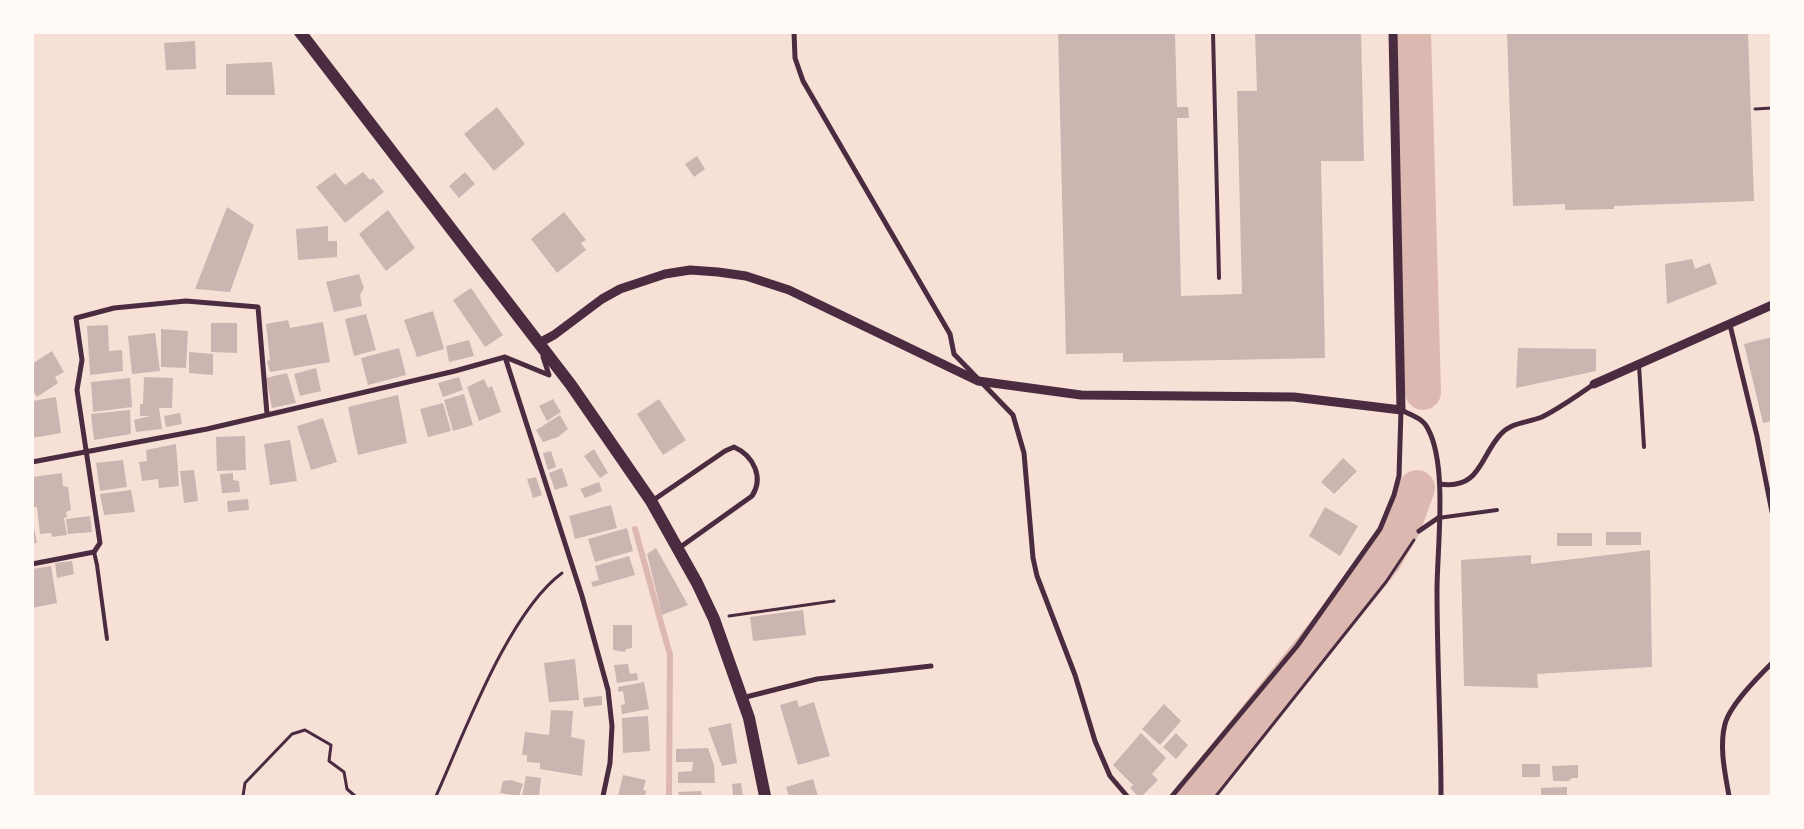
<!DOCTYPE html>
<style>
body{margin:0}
#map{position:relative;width:1804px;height:829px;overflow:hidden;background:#f7e1d7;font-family:"Zilla Slab",serif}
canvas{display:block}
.frame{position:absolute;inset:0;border:34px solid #fffaf5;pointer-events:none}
</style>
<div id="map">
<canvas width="1804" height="829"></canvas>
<div class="frame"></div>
</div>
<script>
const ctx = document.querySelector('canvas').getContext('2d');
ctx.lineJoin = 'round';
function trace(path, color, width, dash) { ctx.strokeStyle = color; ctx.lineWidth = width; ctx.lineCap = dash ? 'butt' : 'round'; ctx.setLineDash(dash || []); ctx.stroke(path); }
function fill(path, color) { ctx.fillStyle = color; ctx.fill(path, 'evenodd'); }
const stream = new Path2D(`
 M635 529 670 655 669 796`);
const river = new Path2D(`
 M1413 32 1423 392
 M1193 796 1384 559 1404 524 1417 488`);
const building = new Path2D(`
 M1058 32H1175L1177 107H1188L1189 118H1177L1181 296 1242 294 1237 91H1257L1255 32H1361L1364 161H1321L1325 358 1123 362V353L1066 354Z
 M1507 32H1748L1754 201 1614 206V209L1565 210V204L1513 206Z
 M195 41 196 69 166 70 164 43Z
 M272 62 275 95H226V64Z
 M497 107 525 144 494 171 464 134Z
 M697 156 705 169 694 177 685 164Z
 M363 172 370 180 373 178 384 192 345 223 316 187 335 173 345 185Z
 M465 172 475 184 459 198 449 186Z
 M227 207 254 225 230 292 195 289Z
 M388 210 415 248 386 271 359 234Z
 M564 212 586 240 581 243 586 250 557 273 531 239Z
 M328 226V241H337V257L298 260 296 229Z
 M1692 259 1695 269 1710 263 1717 284 1667 304 1665 264Z
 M359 274 364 288 360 295 362 306 334 312 326 282Z
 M471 288 503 335 485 347 453 300Z
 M433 311 444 349 417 357 404 320Z
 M366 314 376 350 354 356 345 319Z
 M288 320 290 328 323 322 330 362 270 372 267 361 270 360 266 324Z
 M211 323H237V353L211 352Z
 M108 325 109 351 122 350 123 371 90 375 87 326Z
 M161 329 188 331 186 368 161 367Z
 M155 333 160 371 132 374 128 336Z
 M1772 337V421L1763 423 1744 344Z
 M469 340 474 356 449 362 446 346Z
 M399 348 406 375 368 385 361 358Z
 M1518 348 1596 349V371L1516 388Z
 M52 351 64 372 55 377 58 383 37 397 32 390V364Z
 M189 352 213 354V375L189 373Z
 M316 368 321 391 300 396 294 374Z
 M287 373 296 403 272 408 266 378Z
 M144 377 173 378 172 408H159L162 429 136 432 134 420 150 416H140V404H143Z
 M459 377 463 390 443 397 438 383Z
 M130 378 132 407 93 412 91 382Z
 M484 379 488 388 492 386 501 412 479 421 467 387Z
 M464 394 473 425 453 431 444 400Z
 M398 395 407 443 358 455 348 407Z
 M56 397 61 433 32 438V401Z
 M553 399 561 412 547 421 539 406Z
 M659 399 686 440 663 455 637 414Z
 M443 403 451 431 428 437 420 409Z
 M130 410 131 434 94 440 91 414Z
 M180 413 182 424 166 427 164 416Z
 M560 415 568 429 558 437 543 442 536 430Z
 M323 418 337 462 311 470 297 426Z
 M245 436 246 470 217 471 216 437Z
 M290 440 297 481 270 485 264 444Z
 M176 444 179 486 159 488 158 479 142 481 139 462 147 461 146 450Z
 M594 449 608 473 600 478 584 456Z
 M551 451 556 467 548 470 543 453Z
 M1343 458 1357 471 1334 494 1321 482Z
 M123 460 127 487 100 491 96 463Z
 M562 468 568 486 555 490 549 473Z
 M194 470 198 501 184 503 180 471Z
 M62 473 63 486 68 487 71 510 66 512 67 517 64 518 67 535 52 537 51 533 40 534 37 507H33L32 501V477Z
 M233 473V480L239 481 240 492 222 493 220 474Z
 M536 477 542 495 533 498 527 479Z
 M599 482 602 491 585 498 580 489Z
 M131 490 135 512 104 515 100 494Z
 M248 499 249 510 228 512 227 501Z
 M611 505 617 528 575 539 569 516Z
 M1325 507 1358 526 1340 556 1309 536Z
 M90 516 92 532 68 534 66 519Z
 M32 517 37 543H32Z
 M627 528 633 551 595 562 588 539Z
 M1606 532H1641V545H1606Z
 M1557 533H1592V546H1557Z
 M656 548 688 605 662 615 647 554Z
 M1650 550 1652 667 1537 674 1538 688 1464 686 1461 560 1531 555V564Z
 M629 556 635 575 593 587 591 582 599 580 595 566Z
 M72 561 74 574 57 578 55 563Z
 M51 566 57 603 32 608V569Z
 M803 610 806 635 753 641 750 617Z
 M613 625H632V648L626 649 625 652 613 650Z
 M575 659 579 700 549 702 544 663Z
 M628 664 630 674 637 673 638 680 617 683 614 665Z
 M644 682 649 709 622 714 621 705 625 704 623 691 618 692V687Z
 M602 696V705L584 707 583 698Z
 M797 700 799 707 814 702 830 756 798 765 780 705Z
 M1164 704 1181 721 1160 745 1142 729Z
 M551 710 573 711 571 737 585 740 582 776 540 769V763L527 762V755H522L525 732 549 735Z
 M648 716 650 751 623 753 622 718Z
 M731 723 737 763 722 766 708 728Z
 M1141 733 1166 758 1152 774 1158 780 1142 796H1138L1130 788 1133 785 1113 765Z
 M1176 733 1188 745 1176 759 1163 747Z
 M708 748 714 765 715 783H678V772L692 771 693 762H676V749Z
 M1522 764H1540V777H1522Z
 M1578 765V778H1572L1569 781H1553L1552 766Z
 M623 775 646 780 643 790 646 791 645 796H618Z
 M526 776 541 778 539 796H522Z
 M813 779 818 796H789L786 787Z
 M511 780 523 784 519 796 500 793 503 781Z
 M741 783 743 796H733L732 784Z
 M1567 787V796H1541V788Z
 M701 791 702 796H679L678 792Z`);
const path = new Path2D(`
 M1755 109 1772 108
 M729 616 834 601
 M243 796 245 783 292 734 305 730 331 745 329 761 344 772 347 789 355 796
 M436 796C464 734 508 613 562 573
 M1216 796 1386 582 1414 540`);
const service = new Path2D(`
 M1213 32 1219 278
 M1639 365 1644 447
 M1438 518 1497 510
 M94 552 97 565 107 639`);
const minor = new Path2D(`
 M794 32 795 58 803 81 950 334 954 354 1013 415 1024 453 1033 558 1037 576 1075 675 1095 741 1110 776 1127 796
 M1730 325 1757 436 1772 512
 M505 357 582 596 608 690 612 726 610 763 603 796
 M32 462 207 429 455 371 505 357 549 375 543 357
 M1440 484C1480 490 1480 457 1500 435 1511 422 1527 423 1542 417 1560 408 1577 396 1594 384
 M652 501 725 451 734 447C754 456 764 478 752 496L679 548
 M1419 531 1438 518
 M32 564 94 552 100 543 77 390 82 360 76 318 114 308 186 301 258 307 267 414
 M742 698 817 679 931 666
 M1172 796 1297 646 1380 529 1394 495 1399 476 1401 410C1411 415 1423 418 1428 429 1448 466 1437 548 1437 591 1437 660 1441 728 1441 796
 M1729 796C1725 773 1719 747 1725 724 1730 705 1758 677 1772 663`);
const tertiary = new Path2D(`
 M539 343 554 335 602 299 620 289 665 274 690 270 718 272 746 276 789 290 978 381 1081 395 1294 397 1401 410 1393 32
 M1594 384 1772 305`);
const primary = new Path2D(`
 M300 32 571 385 651 501 697 583 714 619 749 718 765 796`);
trace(stream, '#dcb8b0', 6);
trace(river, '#dcb8b0', 36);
fill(building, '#ccb4b1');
trace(path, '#4a2c40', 3);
trace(service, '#4a2c40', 4);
trace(minor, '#4a2c40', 5);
trace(tertiary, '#4a2c40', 9);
trace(primary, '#4a2c40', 12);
</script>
